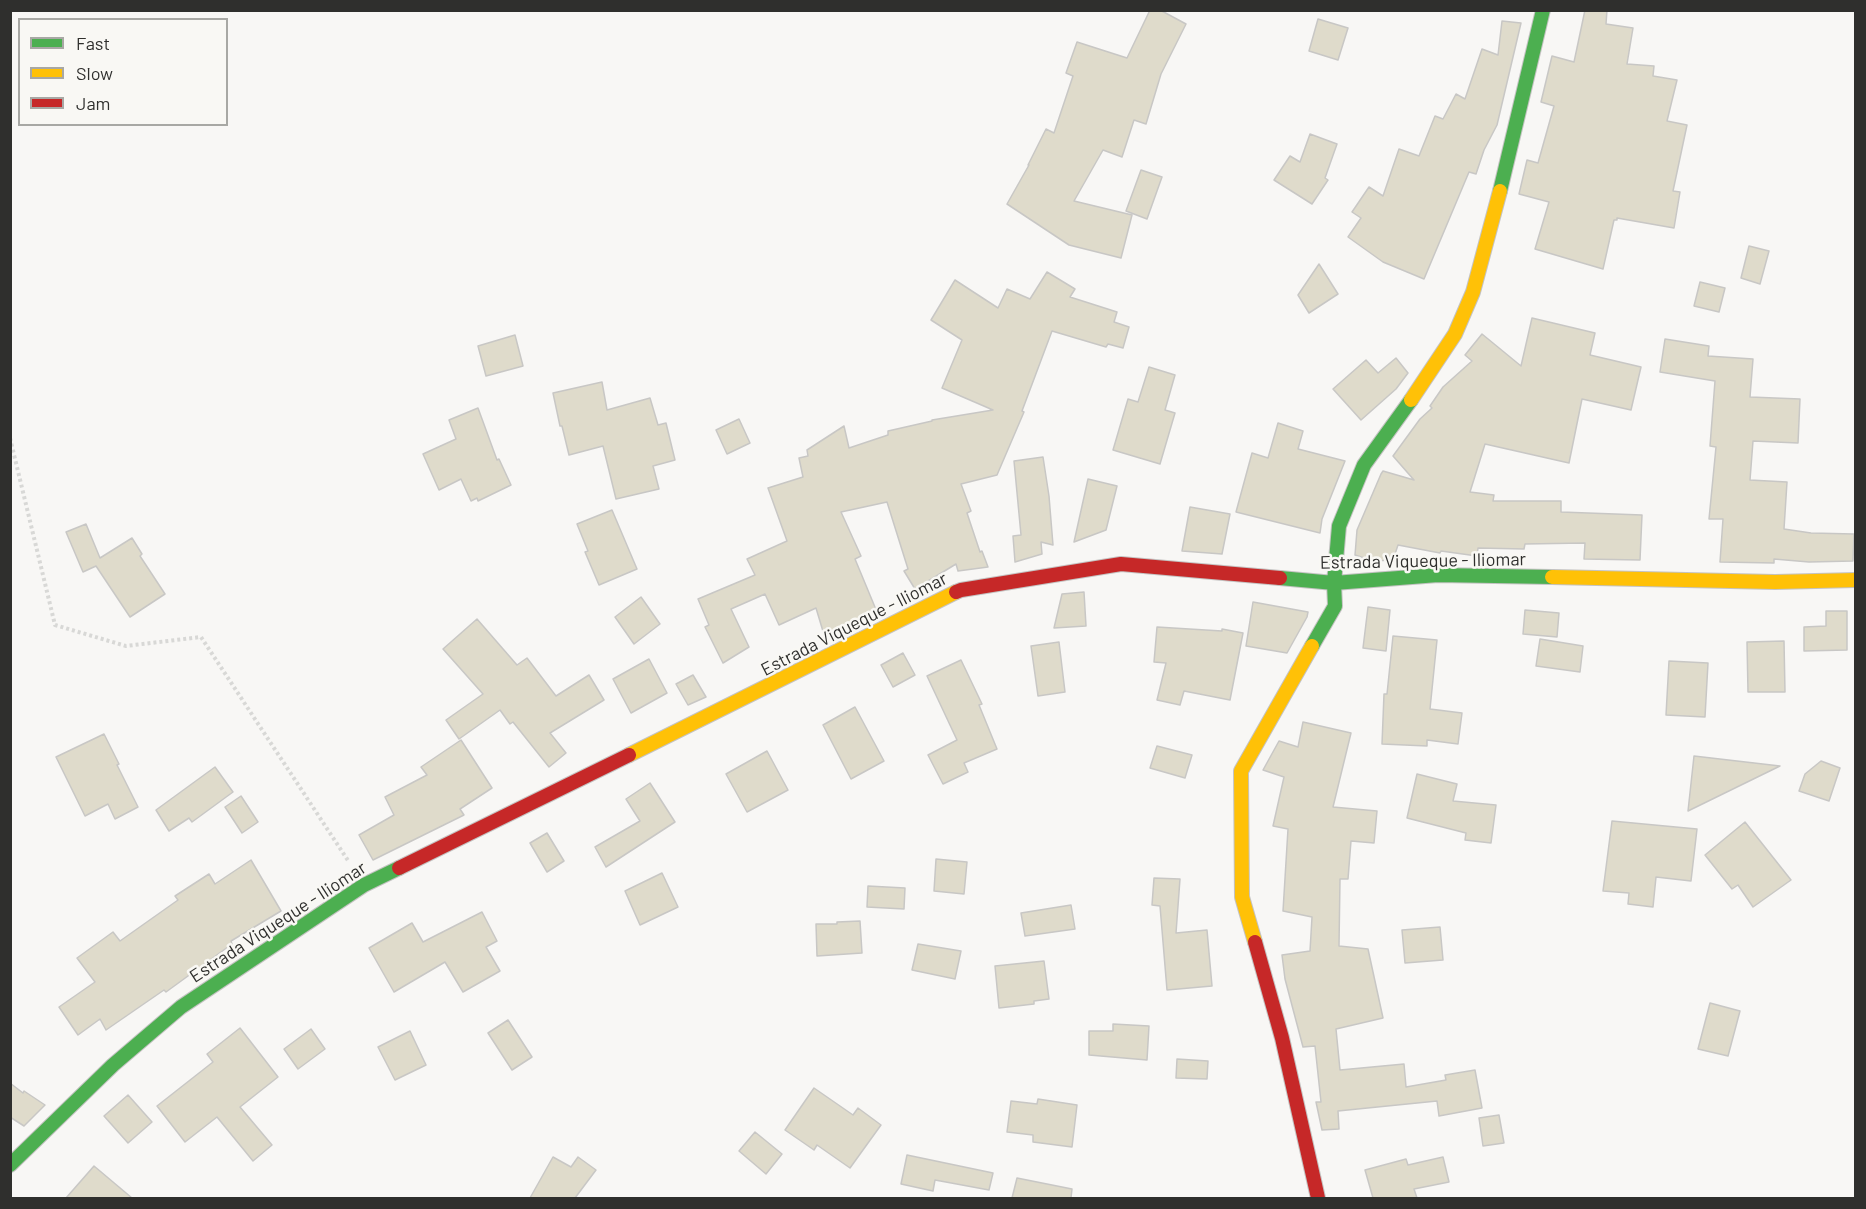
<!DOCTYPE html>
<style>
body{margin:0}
#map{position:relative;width:1866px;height:1209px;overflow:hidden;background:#f8f7f5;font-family:Barlow,sans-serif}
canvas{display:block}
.frame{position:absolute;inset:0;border:12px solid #2f2f2d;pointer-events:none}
.legend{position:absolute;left:18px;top:18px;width:210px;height:108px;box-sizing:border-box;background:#f9f8f4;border:2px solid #a8a8a4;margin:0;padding:8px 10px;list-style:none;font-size:18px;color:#2f2f2d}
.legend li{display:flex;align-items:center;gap:12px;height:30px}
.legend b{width:30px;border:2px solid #a8a8a4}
</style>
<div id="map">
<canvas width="1866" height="1209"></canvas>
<div class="frame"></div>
<ul class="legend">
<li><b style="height:8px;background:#4caf50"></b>Fast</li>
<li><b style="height:8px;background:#ffc107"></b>Slow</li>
<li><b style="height:8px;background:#c62828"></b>Jam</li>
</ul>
</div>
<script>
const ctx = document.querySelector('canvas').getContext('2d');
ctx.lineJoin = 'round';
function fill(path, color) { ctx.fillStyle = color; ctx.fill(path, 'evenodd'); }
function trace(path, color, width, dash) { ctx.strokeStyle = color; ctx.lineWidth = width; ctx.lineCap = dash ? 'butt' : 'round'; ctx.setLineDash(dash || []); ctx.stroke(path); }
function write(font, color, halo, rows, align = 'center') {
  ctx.font = font + ' Barlow,sans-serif'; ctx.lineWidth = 5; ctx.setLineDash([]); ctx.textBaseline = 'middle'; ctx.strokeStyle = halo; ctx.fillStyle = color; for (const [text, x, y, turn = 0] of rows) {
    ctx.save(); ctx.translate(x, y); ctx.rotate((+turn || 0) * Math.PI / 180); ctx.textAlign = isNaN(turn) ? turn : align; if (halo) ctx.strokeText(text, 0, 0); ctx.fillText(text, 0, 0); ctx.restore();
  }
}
const building = new Path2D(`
 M1150 10H1160L1186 24 1161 74 1146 124 1134 120 1122 157 1103 150 1074 201 1132 215 1121 258 1069 245 1007 204 1029 165H1028L1046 129 1054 133 1073 76 1066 73 1077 42 1127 58Z
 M1585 10H1607L1606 24 1633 28 1627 64 1654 66 1653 76 1677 80 1667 121 1687 125 1673 191 1680 192 1674 228 1617 218V220H1614L1603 269 1535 249 1549 202 1519 194 1527 160 1538 163 1554 106 1541 102 1552 56 1574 62Z
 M1318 19 1348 28 1338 60 1309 51Z
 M1502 21 1521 23 1497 125 1484 150 1476 174 1469 172 1424 279 1383 262 1348 237 1361 218 1352 212 1369 187 1383 196 1399 149 1419 156 1435 116 1443 119 1456 94 1465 99 1482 49 1498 55Z
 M1310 134 1337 144 1325 178 1328 180 1312 204 1274 180 1290 156 1300 162Z
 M1141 170 1162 177 1147 219 1126 211Z
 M1749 246 1769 251 1760 284 1741 278Z
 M1319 264 1338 294 1309 313 1298 295Z
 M1047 272 1075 289 1070 297 1117 312 1114 322 1129 327 1123 348 1108 344 1106 347 1052 331 1022 411 1024 412 997 475 961 484 971 511 967 513 980 552 982 551 988 567 958 571 956 564 915 589 904 571 908 569 887 502 841 512 861 556 855 559 877 612 825 638 816 608 779 625 765 594 731 609 749 647 723 663 705 627 709 625 698 599 755 575 747 559 787 541 768 488 803 477 799 458 808 456 807 450 844 426 849 448 888 435V431L932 421V420L993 410 942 388 962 340 931 320 955 280 998 308 1007 289 1030 299Z
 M1700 282 1725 288 1719 312 1694 306Z
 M1532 318 1595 333 1590 355 1641 367 1631 410 1582 399 1569 463 1485 444 1470 492 1494 495 1493 501H1561V512L1642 515 1640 560 1584 559 1585 543 1525 544 1524 549 1478 548 1477 556 1441 551 1440 553 1398 545 1393 560 1373 561 1355 555 1357 530 1381 474 1383 471 1414 480 1393 456 1420 419 1432 408 1430 406 1443 387 1472 361 1465 355 1482 334 1521 366Z
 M515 335 523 366 486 376 478 346Z
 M1665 339 1709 346 1708 356 1753 359 1750 397 1800 399 1798 443 1753 441 1750 480 1787 482 1784 529 1811 533 1854 534 1853 561 1809 562 1774 559V563L1720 562 1723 519H1709L1716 447 1710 446 1715 381 1660 372Z
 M1396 358 1408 373 1396 389 1361 420 1333 389 1366 360 1378 373Z
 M1149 367 1175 375 1165 410 1175 413 1160 464 1113 450 1128 399 1138 402Z
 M602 382 607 410 650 398 658 425 666 423 675 460 653 466 659 489 616 499 603 446 569 455 562 426H560L553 393Z
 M478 408 497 460 499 459 511 485 478 501 477 498 471 501 461 479 439 490 423 454 456 439 449 420Z
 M739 419 750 443 727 454 716 430Z
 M1278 423 1303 431 1298 449 1345 461 1322 519 1320 533 1236 512 1252 453 1268 458Z
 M1043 457 1049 496 1053 545 1041 542 1042 554 1015 562 1013 536 1021 535 1014 461Z
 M1088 479 1117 486 1106 530 1074 542Z
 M1190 507 1230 514 1222 554 1182 551Z
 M612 510 637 569 599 585 585 552 588 551 577 524Z
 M86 524 100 558 132 538 142 554 140 556 165 594 130 617 96 566 83 572 66 532Z
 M1084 592 1086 626 1054 628 1062 594Z
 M641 597 660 624 634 644 615 617Z
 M1253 602 1308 612 1307 617 1287 653 1246 646Z
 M1368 607 1390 610 1386 651 1363 648Z
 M1525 610 1559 613 1557 637 1523 634Z
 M1826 611H1847V650L1804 651V627L1826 626Z
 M477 619 517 665 527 658 556 696 589 675 604 700 550 733 566 753 549 767 513 722 510 724 500 710 459 739 446 720 483 694 443 649Z
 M1157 627 1222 631V629L1243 633 1230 700 1184 691 1180 705 1157 700 1166 663 1154 662Z
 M1393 636 1437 640 1430 709 1462 713 1458 744 1427 740V746L1382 744 1384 694H1387Z
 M1540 639 1583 646 1580 672 1536 666Z
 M1784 641 1785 692H1748L1747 642Z
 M1059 642 1065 692 1038 696 1031 646Z
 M903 653 915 675 893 687 881 665Z
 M649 659 667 693 631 713 613 679Z
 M961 660 982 704 979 705 997 749 964 763 968 772 943 784 928 755 957 740 927 676Z
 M1669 661 1708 663 1705 717 1666 715Z
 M693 675 706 697 688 705 676 684Z
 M855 707 884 761 851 779 823 725Z
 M1303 722 1351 733 1333 807 1377 811 1374 843 1351 841 1348 879H1340L1339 946 1368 949 1383 1018 1336 1029 1340 1070 1404 1064 1406 1087 1446 1080 1445 1075 1475 1070 1482 1108 1439 1116 1437 1101 1338 1111 1339 1129 1322 1130 1316 1102H1321L1315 1046 1303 1047 1285 979 1282 955 1310 951 1312 917 1283 911 1288 829 1273 826 1284 777 1263 770 1279 741 1298 747Z
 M104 734 119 764 117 765 138 807 115 819 108 804 85 816 56 757Z
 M461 740 492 788 460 809 464 815 373 860 359 835 394 815 385 797 427 775 421 767Z
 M1157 746 1192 755 1185 778 1150 768Z
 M767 751 788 790 747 812 726 774Z
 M1694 756 1780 766 1688 811Z
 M1821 761 1840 768 1829 801 1799 791 1805 774Z
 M215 767 233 792 192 822 189 818 169 831 156 810Z
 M1417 774 1457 784 1453 801 1496 805 1491 843 1465 840 1466 833 1407 818Z
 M650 783 675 822 606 867 595 847 640 821 626 799Z
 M241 796 258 822 242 833 225 807Z
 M1612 821 1697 829 1691 881 1656 877 1653 907 1628 904 1629 893 1603 891Z
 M1745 822 1791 880 1753 907 1738 885 1732 889 1705 855Z
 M547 833 564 861 547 872 530 843Z
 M936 859 967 862 964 894 934 891Z
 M251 860 281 911 231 941 232 944 166 992 164 990 106 1030 100 1019 78 1035 59 1007 95 982 77 958 113 932 120 941 178 900 175 896 209 874 215 884Z
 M662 873 678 907 640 925 625 891Z
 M1154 878 1180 879 1176 933 1207 930 1212 986 1167 990 1160 906 1152 905Z
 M868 886 905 888 904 909 867 907Z
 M1071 905 1075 929 1025 936 1021 913Z
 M482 912 497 941 486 947 500 971 463 992 445 962 394 992 369 948 412 923 423 942Z
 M860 921 862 953 817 956 816 924H837V922Z
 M1440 927 1443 960 1405 963 1402 930Z
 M918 944 961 951 955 979 912 970Z
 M1044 961 1049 999 1034 1001V1004L999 1008 995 966Z
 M1710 1003 1740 1011 1728 1056 1698 1049Z
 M508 1020 532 1057 512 1070 488 1033Z
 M1113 1024 1149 1026 1147 1060 1089 1055V1031H1113Z
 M240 1028 278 1077 240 1107 272 1145 253 1161 217 1117 185 1142 157 1106 213 1062 207 1054Z
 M311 1029 325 1049 298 1069 284 1049Z
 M410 1031 426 1065 395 1080 378 1047Z
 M1177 1059 1208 1061 1207 1079 1176 1078Z
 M10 1083 23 1093 24 1091 45 1105 24 1126 10 1117Z
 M814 1088 853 1115 858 1108 881 1125 850 1168 817 1145 814 1150 785 1130Z
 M128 1095 152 1122 128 1143 104 1116Z
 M1038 1099 1077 1105 1072 1147 1033 1142V1135L1007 1132 1011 1101 1037 1104Z
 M1499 1115 1504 1143 1483 1146 1479 1118Z
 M755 1132 782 1154 766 1174 739 1151Z
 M907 1155 993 1173 989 1190 935 1180 933 1191 901 1184Z
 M553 1157 571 1167 578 1157 596 1170 575 1198H530Z
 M1443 1157 1449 1182 1414 1189 1417 1198H1373L1365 1170 1406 1159 1408 1165Z
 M94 1166 132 1198H66Z
 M1017 1178 1072 1189 1071 1198H1012Z`);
const path = new Path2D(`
 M10 438 55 625 126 646 201 637 349 862`);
const fast = new Path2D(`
 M1500 191 1543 10
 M1280 578 1334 583 1438 575 1552 577
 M1312 646 1335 606 1334 583 1339 526 1364 465 1411 400
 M10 1165 113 1065 181 1007 364 885 399 868`);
const slow = new Path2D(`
 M1411 400 1455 334 1473 292 1500 191
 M1552 577 1775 582 1856 580
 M629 755 956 592
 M1255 942 1242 897 1241 771 1312 646`);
const jam = new Path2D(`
 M956 592 961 590 1121 564 1280 578
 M399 868 629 755
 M1255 942 1282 1038 1318 1198`);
const streetNames = [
 ["Estrada Viqueque - Iliomar",1423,561,-1],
 ["Estrada Viqueque - Iliomar",854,624,-27],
 ["Estrada Viqueque - Iliomar",278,922,-33]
];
fill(building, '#dfdbcb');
trace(building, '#c8c7c5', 1.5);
trace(fast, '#c4c3c2', 16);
trace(slow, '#c4c3c2', 16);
trace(jam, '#c4c3c2', 16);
trace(path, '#d8d8d6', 4, [3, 3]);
trace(fast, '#4caf50', 14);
trace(slow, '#ffc107', 14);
trace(jam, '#c62828', 14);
write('18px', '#2f2f2d', '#f9f8f4', streetNames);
</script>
